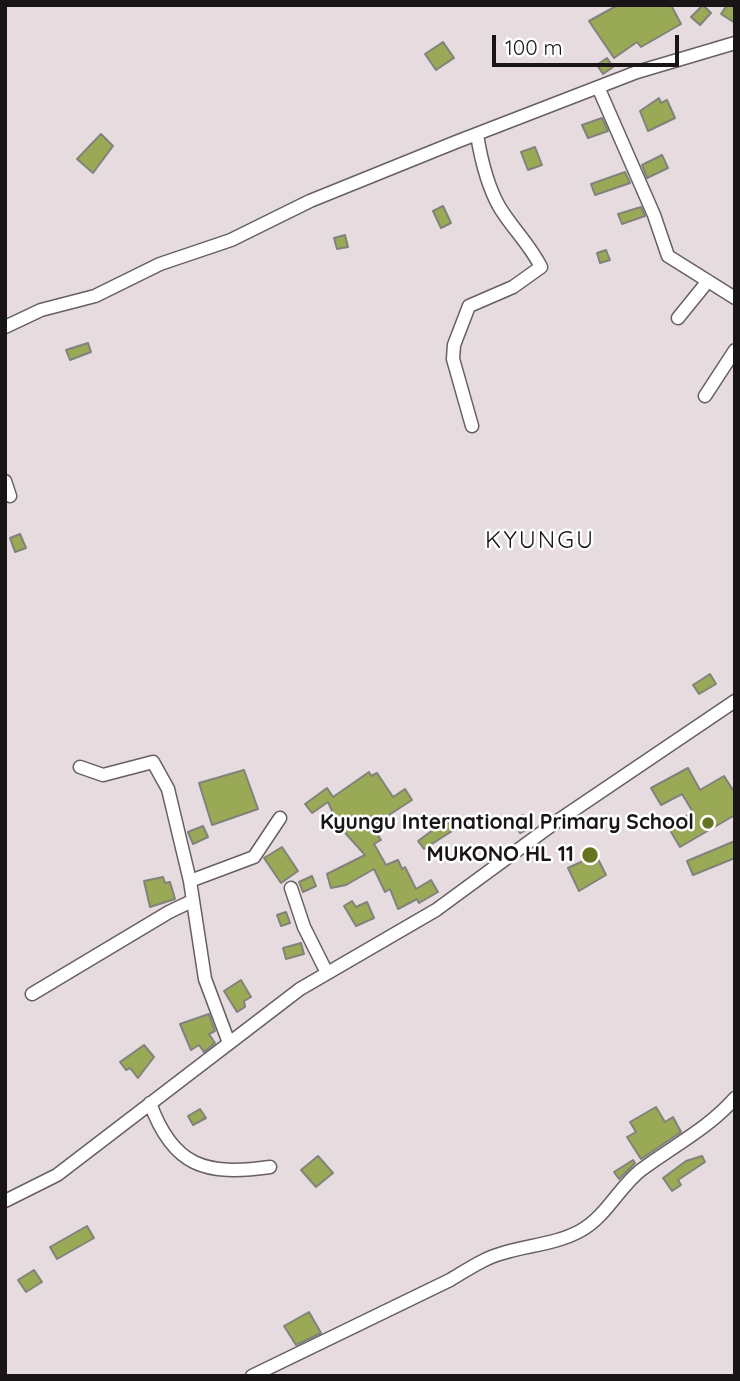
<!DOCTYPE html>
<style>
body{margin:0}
#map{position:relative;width:740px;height:1381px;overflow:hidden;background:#e6dbdf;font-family:Quicksand,sans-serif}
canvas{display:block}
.frame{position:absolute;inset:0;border:7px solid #191516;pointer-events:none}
.scale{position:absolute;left:492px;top:35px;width:187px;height:32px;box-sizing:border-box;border:4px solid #191516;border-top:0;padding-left:9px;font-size:21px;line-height:24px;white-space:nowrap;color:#191516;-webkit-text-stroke:5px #fff;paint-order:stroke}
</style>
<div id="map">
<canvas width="740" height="1381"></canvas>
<div class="frame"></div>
<div class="scale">100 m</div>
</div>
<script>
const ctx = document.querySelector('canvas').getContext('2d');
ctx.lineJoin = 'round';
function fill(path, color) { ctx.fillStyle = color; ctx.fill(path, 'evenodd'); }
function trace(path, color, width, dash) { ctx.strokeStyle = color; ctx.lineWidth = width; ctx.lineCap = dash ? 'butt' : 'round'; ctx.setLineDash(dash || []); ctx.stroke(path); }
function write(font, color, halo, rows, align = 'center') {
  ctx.font = font + ' Quicksand,sans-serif'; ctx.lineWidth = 5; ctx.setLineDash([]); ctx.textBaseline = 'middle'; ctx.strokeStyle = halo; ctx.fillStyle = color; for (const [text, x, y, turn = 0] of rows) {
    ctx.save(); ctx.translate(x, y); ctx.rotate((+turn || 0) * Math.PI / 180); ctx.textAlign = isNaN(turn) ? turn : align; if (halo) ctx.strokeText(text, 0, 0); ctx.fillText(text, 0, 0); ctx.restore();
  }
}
const building = new Path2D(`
 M618 5H671L681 24 641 47 637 42 614 58 589 21Z
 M703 5 711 13 700 25 691 17Z
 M727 5H735V23L721 14Z
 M443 42 454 58 436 70 425 54Z
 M607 58 613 67 603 74 597 65Z
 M659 98 661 103 667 100 675 118 648 131 640 111Z
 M602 118 608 131 588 138 582 125Z
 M101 134 113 146 93 173 77 159Z
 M535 147 542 165 528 170 521 152Z
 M662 155 668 168 647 178 642 165Z
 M625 172 630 183 595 195 591 184Z
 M443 206 451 223 441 228 433 211Z
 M641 207 645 216 622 224 618 214Z
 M345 235 348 247 337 249 334 238Z
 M606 250 610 260 600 263 597 253Z
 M88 343 91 352 70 360 66 350Z
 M20 534 26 548 15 552 10 538Z
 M710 674 716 684 699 694 693 685Z
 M688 768 700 790 724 776 735 793V815L680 847 668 827 693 812 682 794 661 805 651 788Z
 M244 770 258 809 212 825 199 783Z
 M369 772 371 776 377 773 393 797 405 789 412 800 372 826 381 840 374 844 386 865 398 860 402 869 405 867 416 889 431 880 438 892 419 903 417 899 398 909 390 889 385 892 374 869 346 885 331 888 327 874 365 855 339 826 328 802 312 813 305 804 327 788 333 797Z
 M523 815 530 828 520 833 513 820Z
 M452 816 460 826 424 849 418 841Z
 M203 826 208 837 193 844 188 832Z
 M735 841V858L693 875 687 861Z
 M282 847 298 871 281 883 264 858Z
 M596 855 606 875 579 891 568 868Z
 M312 876 316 886 303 892 299 882Z
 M163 877 165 883 170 882 175 899 150 907 144 881Z
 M352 901 356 907 367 902 374 918 356 926 344 906Z
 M286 912 290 923 281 926 277 915Z
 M301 943 304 954 286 959 283 948Z
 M241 980 251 997 244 1001 245 1007 237 1012 224 991Z
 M209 1014 215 1031 209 1034 215 1043 204 1052 199 1045 191 1050 180 1024Z
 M144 1045 154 1057 138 1078 130 1068 126 1070 120 1062Z
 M656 1107 665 1122 673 1117 681 1132 641 1159 627 1137 636 1132 630 1122Z
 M200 1109 206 1118 193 1125 188 1116Z
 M318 1156 333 1173 316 1187 301 1170Z
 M702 1156 705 1162 678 1180 681 1185 672 1191 663 1178 686 1161Z
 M633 1160 635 1163 619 1179 614 1172Z
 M87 1226 94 1238 57 1259 50 1247Z
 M34 1270 42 1282 26 1292 18 1280Z
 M309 1312 321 1333 296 1345 284 1326Z`);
const minor = new Path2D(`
 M598 87 654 215 668 256 735 298
 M678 318 708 281
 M5 327 41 310 95 296 160 264 231 240 310 201 456 142 637 72 735 43
 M705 396 735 350
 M472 426 453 359 454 345 469 306 513 287 541 267C530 245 513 229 500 208 487 186 481 159 477 135
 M5 481 10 496
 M80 767 103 775 153 762 168 789 190 881
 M291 888 304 927 327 973
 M32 994 169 912 192 901
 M229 1043 205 979 190 881 254 857 280 818
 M150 1103C173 1167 206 1176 270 1167
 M5 1201 57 1175 300 989 436 910 556 822 735 701
 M252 1376 450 1280C467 1270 484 1258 503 1253 529 1245 556 1244 580 1231 606 1217 619 1187 641 1170 673 1146 709 1128 735 1098`);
const markers = [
 [708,823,7,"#67741f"],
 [590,855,9,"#67741f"]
];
const poiNames = [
 ["Kyungu International Primary School",694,823],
 ["MUKONO HL 11",574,855]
];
const quarterNames = [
 ["KYUNGU",540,541]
];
fill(building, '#9aa955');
trace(building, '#81837b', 2);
trace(minor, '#685f61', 15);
trace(minor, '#fff', 12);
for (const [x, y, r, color] of markers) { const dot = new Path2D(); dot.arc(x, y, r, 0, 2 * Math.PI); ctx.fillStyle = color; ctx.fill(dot); trace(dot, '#fff', 2.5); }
write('bold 21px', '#191516', '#fff', poiNames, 'right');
ctx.letterSpacing = '2px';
write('24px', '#191516', '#fff', quarterNames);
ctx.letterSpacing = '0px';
</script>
